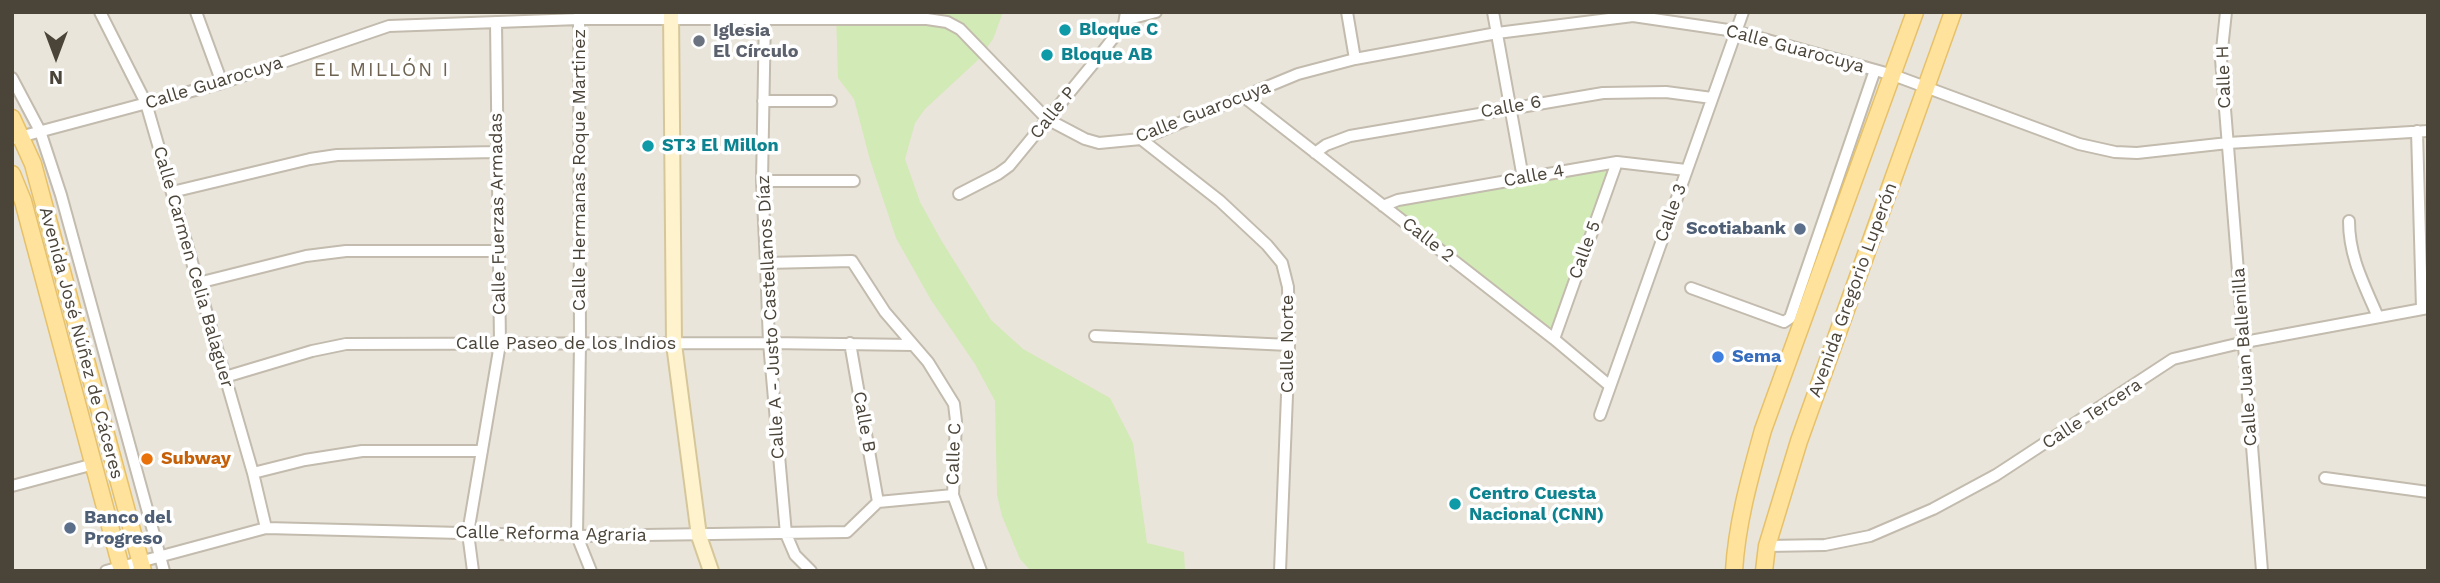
<!DOCTYPE html>
<meta charset="utf-8">
<style>
body{margin:0}
#map{position:relative;width:2440px;height:583px;overflow:hidden;background:#f6f3ec;font-family:"Work Sans",sans-serif}
canvas{display:block}
.frame{position:absolute;inset:0;border:14px solid #4b4439;pointer-events:none}
.north{position:absolute;left:21px;top:21px;width:70px;height:70px;-webkit-text-stroke:5px #fff;paint-order:stroke;rotate:180deg;font-size:19px;font-weight:700;line-height:28px;text-align:center;color:#4b4439}
.north::after{content:'';display:block;margin:auto;width:24px;height:32px;background:#4b4439;clip-path:polygon(50% 0,100% 100%,50% 72%,0 100%)}
</style>
<div id="map">
<canvas width="2440" height="583"></canvas>
<div class="frame"></div>
<div class="north">N</div>
</div>
<script>
const ctx = document.querySelector('canvas').getContext('2d');
ctx.lineJoin = 'round';
function fill(path, color) { ctx.fillStyle = color; ctx.fill(path, 'evenodd'); }
function trace(path, color, width, dash) { ctx.strokeStyle = color; ctx.lineWidth = width; ctx.lineCap = dash ? 'butt' : 'round'; ctx.setLineDash(dash || []); ctx.stroke(path); }
function write(font, color, halo, rows, align = 'center') {
  ctx.font = font + ' "Work Sans",sans-serif'; ctx.lineWidth = 7; ctx.setLineDash([]); ctx.textBaseline = 'middle'; ctx.strokeStyle = halo; ctx.fillStyle = color; for (const [text, x, y, turn = 0] of rows) {
    ctx.save(); ctx.translate(x, y); ctx.rotate((+turn || 0) * Math.PI / 180); ctx.textAlign = isNaN(turn) ? turn : align; if (halo) ctx.strokeText(text, 0, 0); ctx.fillText(text, 0, 0); ctx.restore();
  }
}
const residential = new Path2D(`
 M12 12H2428V571H12Z`);
const green = new Path2D(`
 M836 12H1003L993 39 978 60 925 109 915 123 905 159 920 202 941 240 991 320 1023 349 1110 398 1133 443 1147 543 1184 552 1185 571H1031L1020 559 1002 516 997 495 995 401 975 364 931 300 896 238 870 160 854 99 838 78Z
 M1610 167 1551 328 1394 206Z`);
const street = new Path2D(`
 M100 12 146 103 253 473 266 528
 M196 12 222 83
 M1347 12 1355 59
 M1493 12 1523 178
 M2226 12 2221 59 2262 571
 M579 13 580 344 577 536 591 571
 M765 15 762 181 766 263 769 343 786 534 795 555 811 571
 M1125 20 1156 12
 M12 78 40 131 61 195 164 571
 M1244 97 1554 339 1610 386
 M763 101H831
 M2417 131 2422 309
 M12 139 222 83 389 26 579 19H927L947 22 960 29 1047 119 1085 139 1099 143 1141 139 1298 74 1355 59 1497 33 1633 16 1735 31 1893 75 2079 144 2115 152 2137 153 2228 143 2428 131
 M1141 139 1220 201 1267 245 1282 263 1288 287 1289 345 1280 571
 M1315 153 1326 145 1350 136 1603 93 1666 92 1712 98
 M762 181H854
 M172 192 310 159 337 155 497 152
 M959 194 998 174 1009 166 1097 59 1124 24 1126 12
 M1383 206 1398 200 1617 162 1686 170
 M2349 221C2349 257 2364 284 2378 317
 M766 263 852 261 885 312 928 362 954 404 956 421 953 495 981 571
 M198 283 306 256 346 251H497
 M1691 288 1784 322 1790 318 1875 70
 M1095 336 1289 345
 M1554 339 1617 162
 M850 343 878 502
 M225 377 312 351 346 344 769 343 913 345
 M1600 415 1743 12
 M253 473 305 460 362 451H482
 M2325 478 2428 492
 M12 486 94 464
 M1767 546 1825 545 1870 536 1933 509 1996 475 2173 359 2245 342 2428 308
 M106 571 266 528 577 536 847 532 878 502 953 495
 M473 571 468 533 500 344 496 22`);
const secondary = new Path2D(`
 M671 12 674 344 699 536 711 571`);
const primary = new Path2D(`
 M12 118 33 164 143 571
 M12 174 23 201 122 571
 M1734 571C1737 522 1750 477 1763 430L1915 12
 M1764 571 1767 546 1799 441 1953 12`);
const markers = [
 [1065,30,7,"#0f9aa8"],
 [699,41,7,"#6b7280"],
 [1047,55,7,"#0f9aa8"],
 [648,146,7,"#0f9aa8"],
 [1800,229,7,"#5c6f8a"],
 [1718,357,7,"#3f7fe0"],
 [147,459,7,"#e8710a"],
 [1455,504,7,"#0f9aa8"],
 [70,528,7,"#5c6f8a"]
];
const cultureNames = [
 ["Bloque C",1079,30],
 ["Bloque AB",1061,55],
 ["ST3 El Millon",662,146],
 ["Centro Cuesta",1469,494],
 ["Nacional (CNN)",1469,515]
];
const worshipNames = [
 ["Iglesia",713,31],
 ["El Círculo",713,52]
];
const streetNames = [
 ["Calle Guarocuya",1795,49,15],
 ["Calle H",2224,77,-92],
 ["Calle Guarocuya",214,83,-17],
 ["Calle 6",1511,107,-10],
 ["Calle Guarocuya",1203,112,-21],
 ["Calle P",1053,113,-51],
 ["Calle Hermanas Roque Martinez",580,170,-90],
 ["Calle 4",1534,176,-10],
 ["Calle 3",1671,213,-70],
 ["Calle Fuerzas Armadas",498,214,-91],
 ["Calle 2",1428,240,38],
 ["Calle 5",1585,250,-70],
 ["Calle Carmen Celia Balaguer",193,267,74],
 ["Avenida Gregorio Luperón",1853,290,-70],
 ["Calle A - Justo Castellanos Díaz",771,317,-93],
 ["Avenida José Núñez de Cáceres",81,343,75],
 ["Calle Paseo de los Indios",566,344],
 ["Calle Norte",1288,344,-90],
 ["Calle Juan Ballenilla",2245,357,-94],
 ["Calle Tercera",2092,414,-33],
 ["Calle B",864,422,80],
 ["Calle C",954,454,-88],
 ["Calle Reforma Agraria",551,534,1]
];
const serviceNames = [
 ["Scotiabank",1786,229],
 ["Banco del",84,518,"left"],
 ["Progreso",84,539,"left"]
];
const shopNames = [
 ["Sema",1732,357]
];
const foodNames = [
 ["Subway",161,459]
];
const neighbourhoodNames = [
 ["EL MILLÓN I",382,70]
];
fill(residential, '#eae5da');
fill(green, '#d2eab5');
trace(street, '#c2bbae', 14);
trace(secondary, '#d6c79b', 18);
trace(primary, '#e6c16a', 19);
trace(street, '#fff', 10);
trace(secondary, '#fff3cd', 14);
trace(primary, '#ffe39c', 16);
for (const [x, y, r, color] of markers) { const dot = new Path2D(); dot.arc(x, y, r, 0, 2 * Math.PI); ctx.fillStyle = color; ctx.fill(dot); trace(dot, '#fff', 2.5); }
write('bold 18px', '#0d838f', '#fff', cultureNames, 'left');
write('bold 18px', '#5b616d', '#fff', worshipNames, 'left');
write('18px', '#4b4439', '#fff', streetNames);
write('bold 18px', '#4e5e75', '#fff', serviceNames, 'right');
write('bold 18px', '#366cbe', '#fff', shopNames, 'left');
write('bold 18px', '#c56008', '#fff', foodNames, 'left');
ctx.letterSpacing = '2px';
write('19px', '#6e6250', '#fff', neighbourhoodNames);
ctx.letterSpacing = '0px';
</script>
